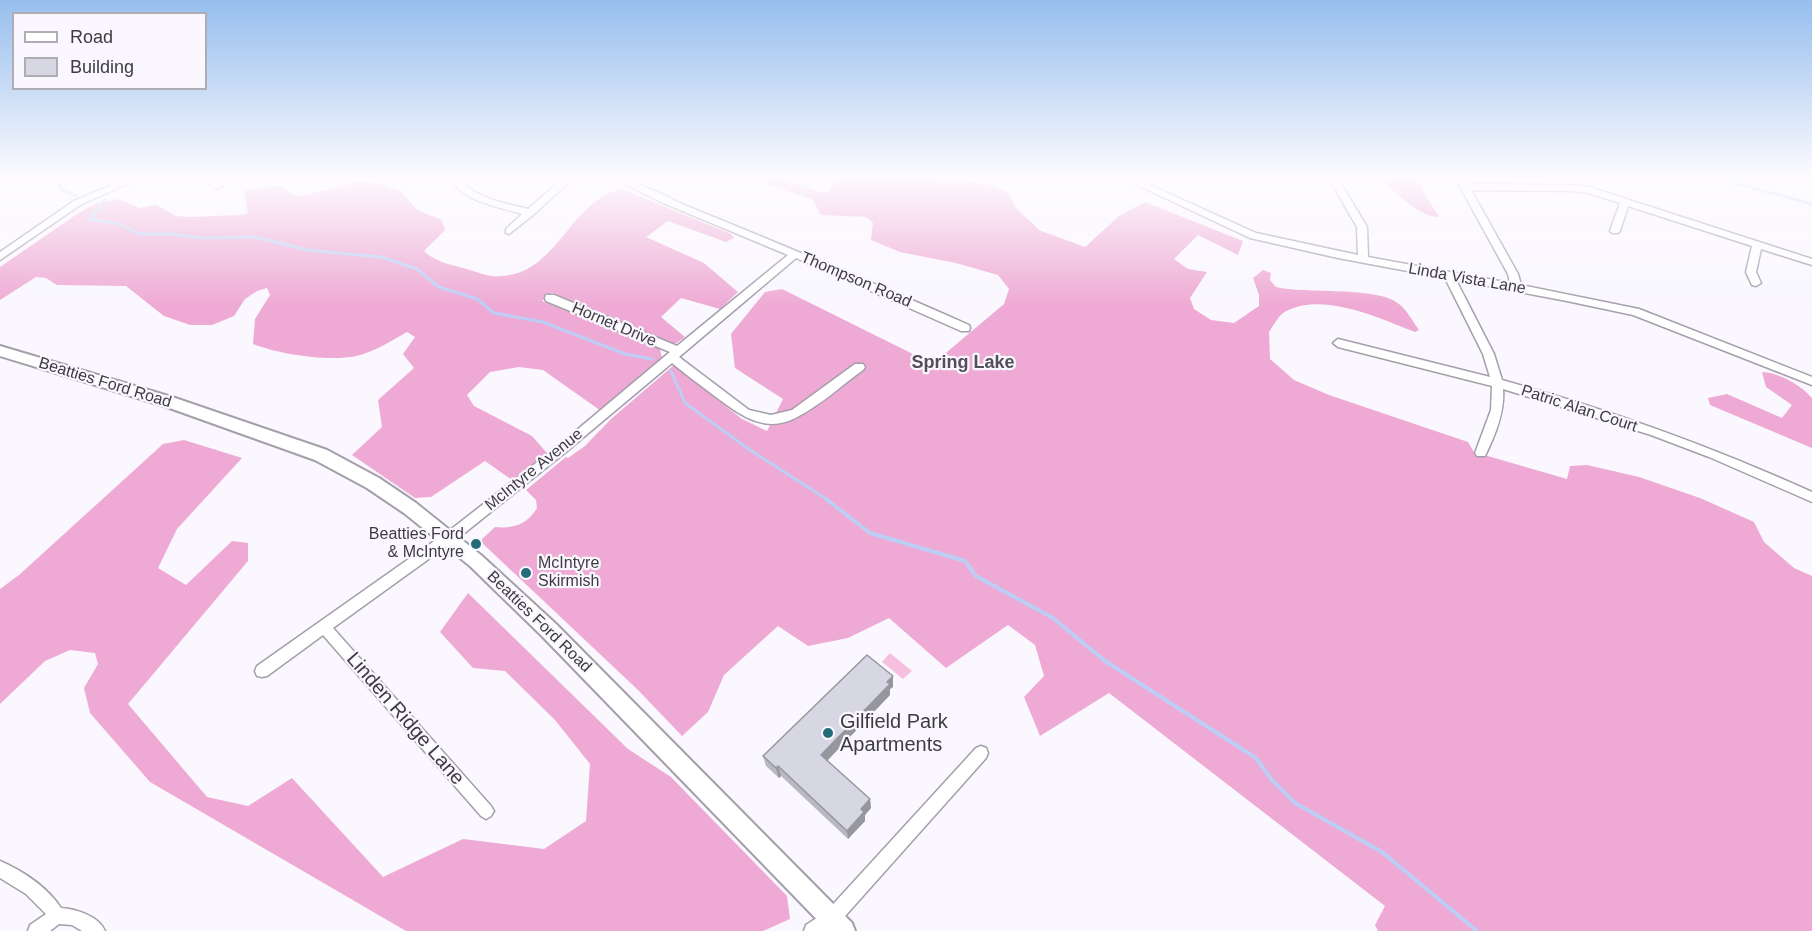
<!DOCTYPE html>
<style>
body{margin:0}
#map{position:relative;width:1812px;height:931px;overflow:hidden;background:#faf7ff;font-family:Arial,sans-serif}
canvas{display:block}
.legend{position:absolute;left:12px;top:12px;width:195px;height:78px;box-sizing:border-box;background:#faf7ff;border:2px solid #afacb3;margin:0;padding:8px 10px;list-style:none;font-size:18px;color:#3e3c40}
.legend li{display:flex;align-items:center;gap:12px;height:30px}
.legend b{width:30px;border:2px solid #afacb3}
</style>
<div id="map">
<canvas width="1812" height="931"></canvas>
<ul class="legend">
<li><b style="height:8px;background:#fff"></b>Road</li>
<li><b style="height:16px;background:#d7d7e3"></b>Building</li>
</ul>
</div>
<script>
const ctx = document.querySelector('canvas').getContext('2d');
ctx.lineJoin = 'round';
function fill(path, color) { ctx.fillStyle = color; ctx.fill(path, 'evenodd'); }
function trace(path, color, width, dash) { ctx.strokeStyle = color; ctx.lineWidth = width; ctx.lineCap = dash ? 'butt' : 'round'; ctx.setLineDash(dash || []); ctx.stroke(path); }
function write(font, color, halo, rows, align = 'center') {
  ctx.font = font + ' Arial,sans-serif'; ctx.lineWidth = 4.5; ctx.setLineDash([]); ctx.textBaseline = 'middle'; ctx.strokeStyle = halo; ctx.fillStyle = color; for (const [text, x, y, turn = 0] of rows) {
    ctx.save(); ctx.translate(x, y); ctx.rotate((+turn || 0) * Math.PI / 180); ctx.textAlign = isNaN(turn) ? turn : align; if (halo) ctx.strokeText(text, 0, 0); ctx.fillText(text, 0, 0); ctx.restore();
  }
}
const green = new Path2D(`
 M890 653 912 671 903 679 882 662Z`);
const forest = new Path2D(`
 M759 176H788V179L822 193 829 191 834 180 843 176H935L940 180H964L995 186 1009 194 1017 209 1039 230 1085 247 1119 216 1145 202 1243 241 1238 255 1198 235 1174 259 1188 269 1207 272 1190 298 1194 309 1211 320 1234 323 1259 306V295L1253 278 1263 270 1271 273 1270 280 1276 287C1303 294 1379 286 1399 304 1407 310 1413 322 1419 330L1415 332C1379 318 1320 290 1283 313 1278 317 1273 326 1269 332L1270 359 1294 380 1329 395 1468 442 1474 452 1567 479 1570 466 1587 465 1639 477 1700 498 1754 522 1764 542 1794 568 1812 576V931H1378L1375 925 1385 906 1109 693 1040 736 1024 697 1044 676 1035 645 1008 625 946 668 889 618 848 638 808 646 778 626 724 675 708 712 682 736 638 690 480 541 495 527C513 529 528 524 537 508L536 500 526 490 566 457 568 458 585 446 611 419 674 365 742 419 767 431 783 399 735 368 731 334 765 292 782 289 929 362 947 352 1004 304 1009 289 998 275 956 263 900 252 871 240 873 223 866 217 821 215 813 200 756 180Z
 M1377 176H1414L1439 217C1419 218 1392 188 1377 176Z
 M360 181 384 184 402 192 417 210 442 220 445 230 424 251C436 263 454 265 470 270 477 272 485 275 492 276 557 281 567 201 622 189L731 234 734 238 726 242 668 221 646 237 704 263 738 292 720 309 681 298 661 317 685 337 675 344 552 293 542 301 660 349 662 358 601 411 543 370 519 367 490 372 467 395 474 406 532 436 547 453 512 480 485 461 431 497 415 498 352 455 382 427 378 400 414 368 403 354 415 337 407 332C391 341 374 352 356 356 328 362 279 354 253 344L255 319 270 295 267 288 257 291 245 299 234 316 212 325H190L164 316 126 286 57 285 46 278 36 277 0 300V267L80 212 97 203 118 199 140 208 156 205 176 216 190 217 241 215 248 213 244 191 281 185 291 194 303 196Z
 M1762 372C1779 373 1800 384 1812 398V448L1710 405 1708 398 1727 394 1782 418 1792 405 1766 387Z
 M184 440 242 458 177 529 158 568 186 585 232 541 248 543V561L128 704 207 797 248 806 292 778 383 877 463 839 544 849 586 821 590 764 555 720 505 671 473 668 440 632 468 593 628 749 671 777 787 896 790 919 763 931H406L150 782 90 713 84 688 98 664 95 653 70 650 45 661 0 704V589L19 575 163 444Z`);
const streamFar1 = new Path2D(`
 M63 176 60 186 62 190 77 196
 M1709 176 1812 204
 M105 200 90 219 119 224 140 234H169L201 238 255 237 307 250 381 257 417 269 439 287 477 299 494 313 543 322 625 354 652 359
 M671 371 685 403 750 450 828 500`);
const stream = new Path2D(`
 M826 499 870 533 965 561 976 576 1053 618 1105 661 1256 758 1272 780 1295 803 1382 852 1477 931`);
const minor = new Path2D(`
 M132 176H145L80 205 0 260V252L74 201Z
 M202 176H212L222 186 217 189 214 188Z
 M448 176H458C471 198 505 203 528 209L566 176H576L533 215 509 234 506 233V229L522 214C496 206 463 202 448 176Z
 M608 176C631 176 667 198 689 207 783 245 876 284 969 325L970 328 969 331H961L796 258 679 357 749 410 771 415 792 410 855 364H863L865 367 863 370C842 385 822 404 799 416 765 436 739 414 712 394 699 384 685 374 672 363L567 451 462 535 333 628 491 806 494 811 491 816 486 819 481 816 323 635 267 676 262 677 257 676 255 671 257 666 454 527 559 445 670 352 546 301 545 298 546 295H554L677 346 788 255 661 202Z
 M1118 176H1130L1256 233 1358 255 1357 227 1332 184 1334 182H1340L1367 227 1368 257 1510 283 1508 274 1454 176H1464L1468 184 1572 185 1589 187 1812 259V265L1761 249 1756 272 1761 283 1756 286 1752 285 1746 272 1752 246 1628 206 1620 231 1618 233H1612L1610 231 1620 203 1588 193 1572 191 1471 190 1518 274 1521 285 1639 309 1812 377V385L1633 315 1567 301 1456 280 1494 354 1502 380C1610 410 1710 446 1812 492V502L1709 457 1651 435 1503 389C1505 412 1495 436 1485 456H1477L1475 453 1491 410 1492 386 1338 347 1333 343 1338 339 1490 377 1483 354 1445 278 1338 258 1250 238Z
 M981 746 986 748 988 753 986 758 838 924 827 931H804L806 925 826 912 976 748Z
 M0 861C23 871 47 887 61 908 76 909 99 916 105 931H82L72 925 59 924 50 931H28L30 925 46 914 26 894 0 878Z`);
const major = new Path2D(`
 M0 346 175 398 327 450 379 478 416 503 482 556 556 624 852 923 855 931H828L542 636 470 566 404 513 367 488 315 460 164 406 0 356Z`);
const wall = new Path2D(`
 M893 676V687L890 689V695L827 761 870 799 871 808 865 815V821L848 839 781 776 779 778 766 766 763 756Z`);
const shadedWall = new Path2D(`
 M893 676V687L890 689V695L823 765 821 755Z
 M778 766 781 776 779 778 776 768Z
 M870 799 871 808 865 815V821L848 839 847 831 861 809Z`);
const building = new Path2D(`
 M867 655 893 676 887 682 890 684 821 755 870 799 861 809 864 812 847 831 778 766 776 768 763 756Z`);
const markers = [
 [476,544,6,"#236c77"],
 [526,573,6,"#236c77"],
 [828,733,6,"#236c77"]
];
const streetNames = [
 ["Linda Vista Lane",1467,279,10],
 ["Thompson Road",856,280,23],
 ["Hornet Drive",614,325,23],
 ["Beatties Ford Road",105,383,17],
 ["Patric Alan Court",1579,409,18],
 ["McIntyre Avenue",534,470,-39],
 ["Beatties Ford Road",539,622,44]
];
const poiNames = [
 ["Beatties Ford",464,535],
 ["& McIntyre",464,553],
 ["McIntyre",538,564,"left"],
 ["Skirmish",538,582,"left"]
];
const neighbourhoodNames = [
 ["Spring Lake",963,363]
];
const nearStreetnames = [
 ["Linden Ridge Lane",405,719,49]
];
const nearPoinames = [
 ["Gilfield Park",840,722],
 ["Apartments",840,745]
];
fill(green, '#f6bfe0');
fill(forest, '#eeaad4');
trace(streamFar1, '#bccef5', 3);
trace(stream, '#bccef5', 4);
trace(minor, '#a49faa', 3);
trace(major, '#a49faa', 4);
fill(minor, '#fff');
fill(major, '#fff');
fill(wall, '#b9b9c3');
fill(shadedWall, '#96969f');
fill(building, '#d7d7e3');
trace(building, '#96969f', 1.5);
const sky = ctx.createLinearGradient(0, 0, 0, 306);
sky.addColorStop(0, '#96beed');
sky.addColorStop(0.58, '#fdfbff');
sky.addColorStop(1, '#fdfbff00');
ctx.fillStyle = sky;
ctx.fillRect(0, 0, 1812, 306);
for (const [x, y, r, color] of markers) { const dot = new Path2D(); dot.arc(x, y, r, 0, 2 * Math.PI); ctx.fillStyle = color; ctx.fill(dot); trace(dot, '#faf7ff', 2); }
write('16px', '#3e3c40', '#faf7ff', streetNames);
write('16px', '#3e3c40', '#faf7ff', poiNames, 'right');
write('bold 18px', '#534f59', '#faf7ff', neighbourhoodNames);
write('20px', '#3e3c40', '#faf7ff', nearStreetnames);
write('20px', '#3e3c40', '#faf7ff', nearPoinames, 'left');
</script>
